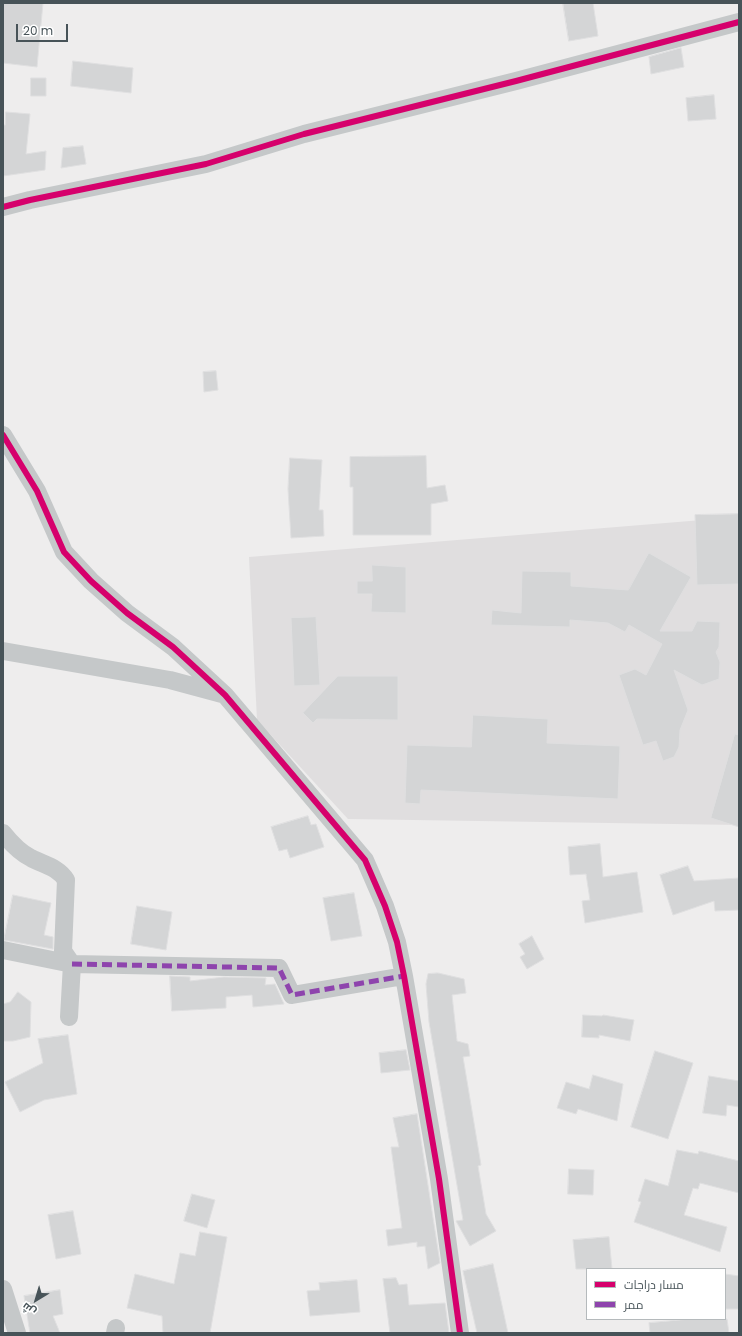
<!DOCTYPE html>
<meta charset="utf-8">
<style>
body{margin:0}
#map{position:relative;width:742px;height:1336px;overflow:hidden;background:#eeeded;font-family:Poppins,Cairo,sans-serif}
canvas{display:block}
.frame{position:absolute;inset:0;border:4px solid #475358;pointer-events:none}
.legend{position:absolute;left:586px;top:1268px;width:140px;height:52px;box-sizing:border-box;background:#fff;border:1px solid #b5babc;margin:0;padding:5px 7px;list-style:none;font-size:12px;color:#475358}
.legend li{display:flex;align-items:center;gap:8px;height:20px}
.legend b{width:20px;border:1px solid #b5babc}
.north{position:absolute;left:16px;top:1280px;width:40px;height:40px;-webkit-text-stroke:3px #fff;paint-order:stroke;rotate:218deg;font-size:11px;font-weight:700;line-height:16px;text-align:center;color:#475358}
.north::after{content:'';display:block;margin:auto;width:14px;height:18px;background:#475358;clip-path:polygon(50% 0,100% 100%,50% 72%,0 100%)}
.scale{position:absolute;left:16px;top:24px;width:52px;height:18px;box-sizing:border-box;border:2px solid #475358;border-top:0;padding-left:5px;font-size:12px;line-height:14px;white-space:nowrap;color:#475358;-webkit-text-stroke:3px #fff;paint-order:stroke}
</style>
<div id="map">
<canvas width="742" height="1336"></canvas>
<div class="frame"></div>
<ul class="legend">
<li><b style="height:5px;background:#d6006c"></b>مسار دراجات</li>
<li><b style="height:5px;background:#8e44ad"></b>ممر</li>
</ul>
<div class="north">ش</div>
<div class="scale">20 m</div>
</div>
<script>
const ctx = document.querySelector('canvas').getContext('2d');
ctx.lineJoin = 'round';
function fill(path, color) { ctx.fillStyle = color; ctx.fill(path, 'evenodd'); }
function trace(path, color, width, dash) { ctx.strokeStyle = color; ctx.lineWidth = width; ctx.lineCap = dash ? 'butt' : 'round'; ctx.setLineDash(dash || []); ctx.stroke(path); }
const education = new Path2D(`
 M739 517V825L348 819 257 720 249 557Z`);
const building = new Path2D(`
 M3 3H43L37 67 3 63Z
 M563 3H593L598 36 569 41Z
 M681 48 684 67 651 74 649 57Z
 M73 61 133 68 131 93 71 86Z
 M31 78H46V96H31Z
 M714 95 716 119 688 121 686 98Z
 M6 112 30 114 26 154 46 151 45 170 3 176V125H5Z
 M83 146 86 164 61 168 63 148Z
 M216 371 218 390 204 392 203 372Z
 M426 456 427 488 445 485 448 501 431 504V535H353V487H350V457Z
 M290 458 322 460 319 510H323L324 536 291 538 288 489Z
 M739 514V584L697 585 695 515Z
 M649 553 691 577 660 631H692L697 621 720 622 719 647 716 652 720 662 719 679 702 685 674 670 688 710 680 730 679 747 674 757 663 761 656 741 643 745 619 675 635 669 646 675 662 644 629 625 625 632 608 623 570 620V627L491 625 492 610 521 613 522 571 571 572V586L628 590Z
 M372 565 406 567V613L371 612 372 594H357V581H372Z
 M316 617 320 685 294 686 291 618Z
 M338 676H398V720L317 719 313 723 303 713Z
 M473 715 548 719 547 743 620 746 618 799 421 790 420 804 405 803 407 745 471 747Z
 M735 734 739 735V827L711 818Z
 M308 816 311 825 316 824 324 847 290 858 287 849 279 851 271 827Z
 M600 844 603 877 637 872 643 912 585 923 582 901 590 900 586 874 570 875 568 847Z
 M688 866 694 881 739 878V910L715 911 714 901 673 915 660 875Z
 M354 893 362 936 331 941 323 898Z
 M13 895 51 903 44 935 53 937V949L4 940Z
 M137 906 172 912 166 950 131 944Z
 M532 936 544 959 527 969 520 957 525 954 519 944Z
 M438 973 464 979 466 993 452 995 457 1041 468 1044 470 1056 463 1057 481 1165 478 1166 486 1214 496 1231 470 1246 456 1221 463 1220 429 1022 426 984 428 974Z
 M170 976 190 977V981L224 977 266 978 265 985 275 984 284 1004 253 1007 252 995 226 997V1008L172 1011Z
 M18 992 31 1002 30 1037 13 1041H3V1004L10 1002Z
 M583 1015 602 1016 603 1015 634 1020 630 1041 599 1035V1038L582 1037Z
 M68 1035 77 1094 44 1100 20 1112 5 1082 43 1063 38 1039Z
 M406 1050 410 1070 381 1073 379 1053Z
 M655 1051 693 1063 668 1139 631 1127Z
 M593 1075 623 1084 617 1121 578 1109 576 1114 557 1108 566 1082 589 1089Z
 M709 1076 739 1081V1107L727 1105 726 1116 703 1113Z
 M417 1114 440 1263 428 1269 425 1246 417 1247V1242L388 1246 386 1230 402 1228 391 1147H399L393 1118Z
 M677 1150 698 1154 699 1151 739 1161V1193L700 1183 698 1189 693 1188 684 1215 727 1227 720 1252 634 1222 641 1202 638 1201 645 1179 668 1186Z
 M569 1169 594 1170 593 1195 568 1194Z
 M192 1194 215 1200 207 1228 184 1221Z
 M73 1211 81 1254 56 1259 48 1215Z
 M200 1232 227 1237 210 1333H163L162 1316 127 1308 135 1274 174 1284 180 1253 195 1256Z
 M609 1237 612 1269H576L573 1240Z
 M493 1264 508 1333H477L463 1271Z
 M725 1274 739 1276V1309H725Z
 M396 1278 399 1285 407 1284 409 1305 445 1303 449 1333H390L383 1279Z
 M357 1280 360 1312 310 1316 307 1291 320 1290 319 1283Z
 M60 1290 63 1314 53 1316 60 1333H30L24 1296Z
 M691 1319H727L729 1333H650L649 1323Z`);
const minor = new Path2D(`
 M3 207 30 200 206 164 304 134 516 81 739 22
 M3 435 37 491 64 552 91 581 127 613 173 647 225 695 365 860 385 906 397 942 404 976 439 1179 460 1333
 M3 651 170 680 222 694
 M3 833C11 843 19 852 31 858 44 865 58 867 66 880L63 951 72 964 69 1017
 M3 950 72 964 279 968 292 995 404 976
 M3 1289 17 1333
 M115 1333 116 1328`);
const quiet = new Path2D(`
 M72 964 279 968 292 995 404 976`);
const cycleway = new Path2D(`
 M3 207 30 200 206 164 304 134 516 81 739 22
 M3 435 37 491 64 552 91 581 127 613 173 647 225 695 365 860 385 906 397 942 404 976 439 1179 460 1333`);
fill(education, '#e0dedf');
fill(building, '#d4d5d6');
trace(building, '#dfdfe0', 1);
trace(minor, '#c5c8c9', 18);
trace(quiet, '#8e44ad', 5, [10, 5]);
trace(cycleway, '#d6006c', 6);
</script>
